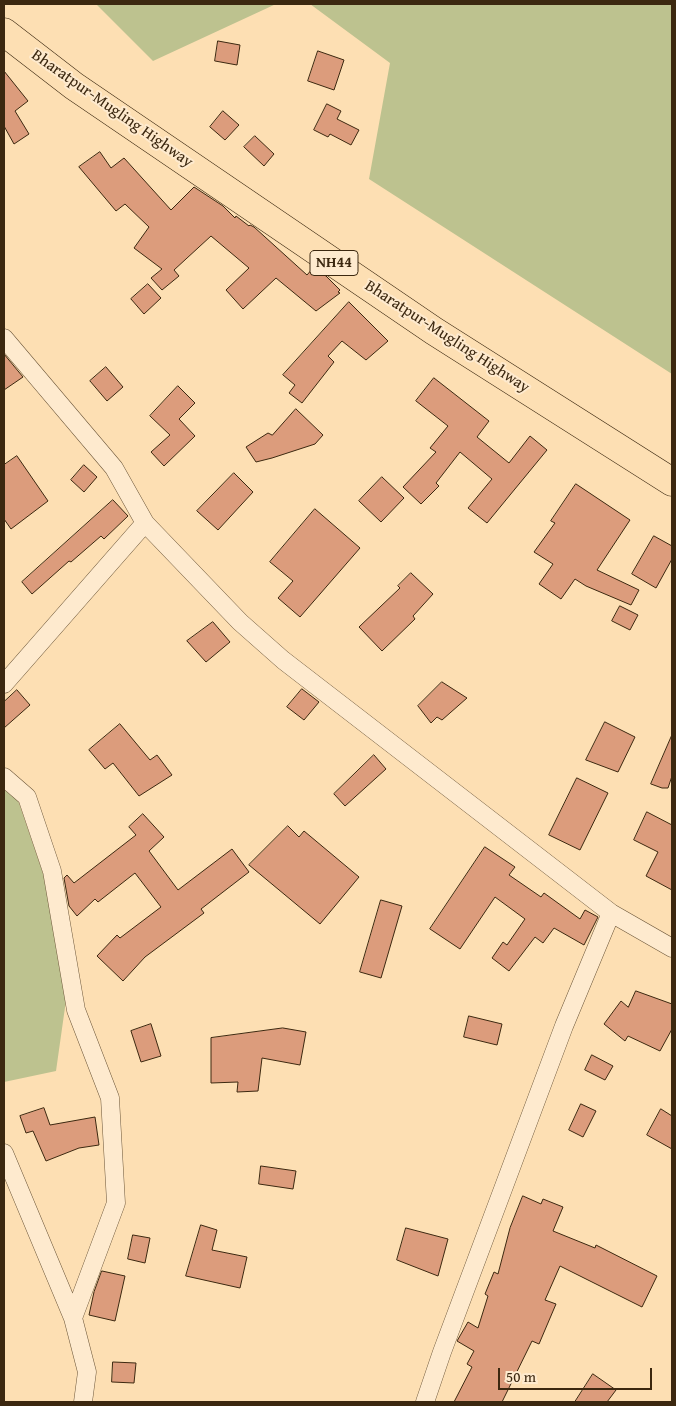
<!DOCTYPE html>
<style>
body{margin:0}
#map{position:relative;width:676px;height:1406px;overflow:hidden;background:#fddfb3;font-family:"Gentium Book Plus",serif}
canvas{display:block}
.frame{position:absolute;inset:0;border:5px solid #3c2810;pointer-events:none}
.scale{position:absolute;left:498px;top:1368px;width:154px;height:22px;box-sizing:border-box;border:2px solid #3c2810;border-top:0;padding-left:6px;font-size:15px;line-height:18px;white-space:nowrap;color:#3c2810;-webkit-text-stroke:4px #feeace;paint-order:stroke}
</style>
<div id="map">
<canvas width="676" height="1406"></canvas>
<div class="frame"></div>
<div class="scale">50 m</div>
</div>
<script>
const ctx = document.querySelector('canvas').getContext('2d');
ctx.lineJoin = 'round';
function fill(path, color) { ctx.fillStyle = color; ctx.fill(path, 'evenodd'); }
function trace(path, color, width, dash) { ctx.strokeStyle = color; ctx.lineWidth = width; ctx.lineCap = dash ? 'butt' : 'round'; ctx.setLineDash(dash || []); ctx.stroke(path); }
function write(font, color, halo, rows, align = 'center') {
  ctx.font = font + ' "Gentium Book Plus",serif'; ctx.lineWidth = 4; ctx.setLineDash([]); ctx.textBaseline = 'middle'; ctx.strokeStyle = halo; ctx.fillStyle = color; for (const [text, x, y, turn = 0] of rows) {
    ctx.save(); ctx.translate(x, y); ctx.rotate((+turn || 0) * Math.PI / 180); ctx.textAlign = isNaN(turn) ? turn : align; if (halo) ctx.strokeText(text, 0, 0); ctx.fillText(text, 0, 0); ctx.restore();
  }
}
const green = new Path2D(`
 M96 4H276L153 61Z
 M310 4H672V374L369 179 390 63Z
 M4 779 19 803 72 958 56 1071 4 1082Z`);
const building = new Path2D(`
 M218 41 240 45 237 65 215 61Z
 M318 51 344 60 334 90 308 81Z
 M4 71 28 101 15 111 29 134 14 144 4 126Z
 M327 104 341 111 337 119 359 130 351 145 330 134 328 137 314 130Z
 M223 111 239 125 225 140 210 127Z
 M255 136 274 154 264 166 244 147Z
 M100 152 111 168 124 158 171 210 194 187 223 206 235 218 236 216 249 226 250 225 254 227 307 275 313 268 326 276 340 290 338 292 340 293 316 311 276 278 243 309 226 290 249 268 211 236 174 270 179 276 162 290 151 278 162 269 134 248 149 227 125 204 116 211 79 167Z
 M148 284 161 298 144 314 131 299Z
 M349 302 388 341 366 360 342 341 328 356 334 362 302 403 289 393 295 385 283 375Z
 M4 354 23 377 4 390Z
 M106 367 123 387 107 401 90 381Z
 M434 378 489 421 477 437 509 463 530 436 547 450 487 523 468 508 492 479 460 452 436 483 439 486 421 504 403 487 436 452 430 448 448 426 416 401Z
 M178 386 195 403 179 419 195 436 164 466 151 452 170 435 150 416Z
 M296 409 323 435 315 444 272 458 256 462 246 447 268 433 272 435Z
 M17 456 48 501 11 529 4 519V465Z
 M84 465 97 477 84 492 71 480Z
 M234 473 253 492 218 530 197 511Z
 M382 477 404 498 381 522 359 501Z
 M576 484 630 520 597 570 639 590 631 605 586 586 575 579 561 599 539 584 553 564 534 552 555 523 551 521Z
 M113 500 128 516 104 539 101 536 71 562 69 561 32 594 22 582Z
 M315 509 360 548 300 617 278 598 293 581 270 562Z
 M654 536 672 546V559L656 588 632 574Z
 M411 573 433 594 413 616 415 619 382 651 359 627 400 588 398 586Z
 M620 606 638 615 630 630 612 621Z
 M213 622 230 642 206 662 187 641Z
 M442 682 467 698 442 720 437 717 431 723 418 706Z
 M302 689 319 702 304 720 287 707Z
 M17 690 30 705 4 728V702Z
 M605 722 635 737 618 772 586 760Z
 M120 724 150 760 157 755 172 775 139 796 113 763 105 769 89 750Z
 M672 735V776L668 788H662L651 784Z
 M374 755 386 769 345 806 334 794Z
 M577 778 608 793 580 850 549 835Z
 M647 812 672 825V890L646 876 658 852 634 840Z
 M143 814 164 837 149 851 178 890 232 849 249 872 201 909 204 913 145 957 123 981 97 956 117 935 120 938 161 907 135 873 98 902 95 899 77 916 69 906 64 878 67 875 74 883 136 835 129 827Z
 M288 826 299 837 304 831 359 877 320 924 249 865Z
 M485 847 515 867 509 875 541 897 544 893 580 919 585 910 598 917 584 945 554 928 543 943 535 937 509 971 492 958 503 942 507 945 525 919 495 897 460 949 430 929Z
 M381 900 402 906 381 978 360 972Z
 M636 991 672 1004V1029L660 1051 628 1036 625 1041 604 1024 621 1001 628 1007Z
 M469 1016 502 1024 497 1045 464 1037Z
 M151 1024 161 1056 141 1062 131 1031Z
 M283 1028 306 1032 300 1065 262 1058 258 1091 237 1092 238 1082 211 1083V1038Z
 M592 1055 613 1066 605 1080 585 1070Z
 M581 1104 596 1111 583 1137 569 1130Z
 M44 1108 50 1125 95 1117 99 1145 79 1148 46 1161 33 1131 26 1133 20 1116Z
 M661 1109 672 1116V1149L647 1135Z
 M261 1166 296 1171 293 1189 259 1184Z
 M523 1196 541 1204 543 1199 563 1207 553 1231 595 1248 596 1245 657 1276 642 1307 560 1266 545 1300 556 1304 539 1344 532 1341 502 1402H454L472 1367 467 1364 474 1351 457 1341 468 1322 478 1328 488 1296 485 1294 494 1272 498 1274 510 1228Z
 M201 1225 217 1230 212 1250 247 1257 240 1288 186 1276Z
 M406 1228 448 1239 438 1276 397 1260Z
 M133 1235 150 1238 145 1263 128 1259Z
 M102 1271 125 1276 115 1321 89 1315 94 1292Z
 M113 1362 136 1363 134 1383 112 1382Z
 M593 1374 616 1390 607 1402H575Z`);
const street = new Path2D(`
 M4 338 114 468 145 523 240 622 283 660 611 913 672 948
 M4 684 145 523
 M4 777 27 797 52 871 76 1010 110 1098 116 1203 73 1318
 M4 1153 73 1318 87 1372 83 1402
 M425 1402 442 1352 564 1026 611 913`);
const highway = new Path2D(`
 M4 32 74 86 434 331 672 482`);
const shields = [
 [334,263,48]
];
const shieldNames = [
 ["NH44",334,263]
];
const streetNames = [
 ["Bharatpur-Mugling Highway",112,109,35],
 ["Bharatpur-Mugling Highway",447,337,33]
];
fill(green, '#bdc28f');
fill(building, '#dc9c7c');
trace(building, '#3c2810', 1);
trace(street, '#6c5639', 19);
trace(highway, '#3c2810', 29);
trace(street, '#feeace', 18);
trace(highway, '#fddfb3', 28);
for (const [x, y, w] of shields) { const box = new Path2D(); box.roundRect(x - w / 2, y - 12.5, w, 25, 4); ctx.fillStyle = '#feeace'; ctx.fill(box); trace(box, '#3c2810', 1); }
write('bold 15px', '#3c2810', null, shieldNames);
write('16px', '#3c2810', '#feeace', streetNames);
</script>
